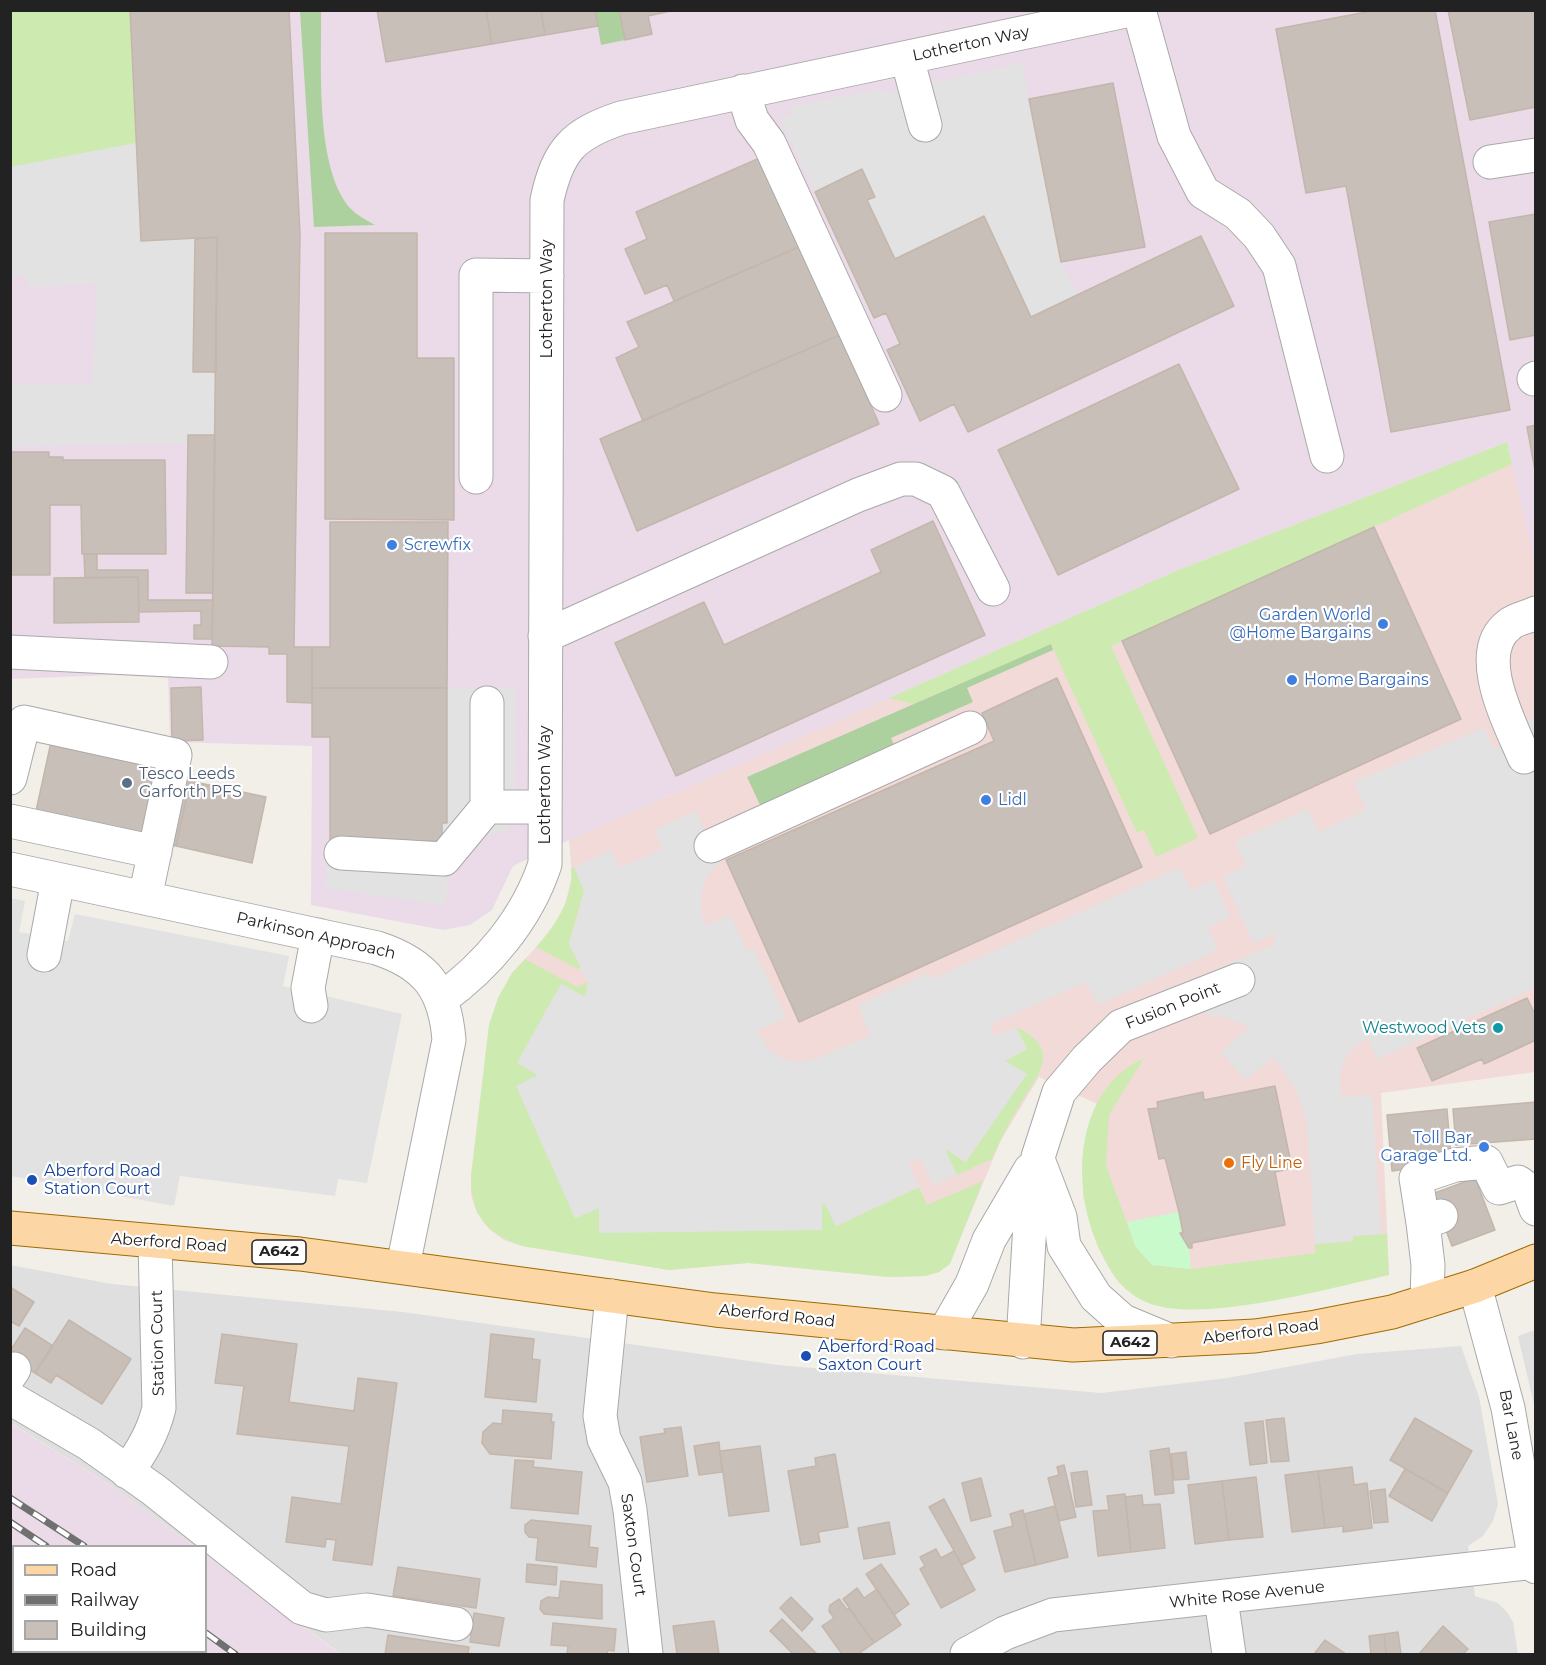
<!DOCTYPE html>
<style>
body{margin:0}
#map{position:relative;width:1546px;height:1665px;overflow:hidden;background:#f2efe9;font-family:Montserrat,sans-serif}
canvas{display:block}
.frame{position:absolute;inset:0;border:12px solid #222;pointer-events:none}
.legend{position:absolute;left:12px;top:1545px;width:195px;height:108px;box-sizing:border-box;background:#fff;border:2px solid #a7a7a7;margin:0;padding:8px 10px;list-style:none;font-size:18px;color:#222}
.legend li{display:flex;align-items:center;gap:12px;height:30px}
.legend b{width:30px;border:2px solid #a7a7a7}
</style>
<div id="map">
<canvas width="1546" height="1665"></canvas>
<div class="frame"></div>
<ul class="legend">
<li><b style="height:8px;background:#fcd6a4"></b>Road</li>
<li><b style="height:8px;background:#707070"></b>Railway</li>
<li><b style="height:16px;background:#c7bfb8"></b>Building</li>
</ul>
</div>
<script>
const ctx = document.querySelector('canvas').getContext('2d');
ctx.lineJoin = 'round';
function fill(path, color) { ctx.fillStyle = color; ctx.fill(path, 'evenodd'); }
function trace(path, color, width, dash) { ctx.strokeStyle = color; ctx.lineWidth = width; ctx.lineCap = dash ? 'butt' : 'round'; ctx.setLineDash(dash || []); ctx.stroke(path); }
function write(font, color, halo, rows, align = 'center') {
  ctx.font = font + ' Montserrat,sans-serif'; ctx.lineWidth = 4.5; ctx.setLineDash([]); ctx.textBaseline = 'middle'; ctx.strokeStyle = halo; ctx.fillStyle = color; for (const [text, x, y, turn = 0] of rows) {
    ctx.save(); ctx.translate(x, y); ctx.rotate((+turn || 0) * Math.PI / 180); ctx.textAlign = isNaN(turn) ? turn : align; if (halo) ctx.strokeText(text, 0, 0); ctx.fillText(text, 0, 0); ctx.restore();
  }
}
const residential = new Path2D(`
 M10 1265 112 1284 403 1312 778 1365 1101 1393 1227 1378 1357 1354 1461 1346 1479 1397 1498 1504 1493 1521 1483 1536 1468 1546 1475 1596 1498 1603 1507 1612 1513 1622 1518 1654H341L206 1555V1546H194L107 1483 11 1423Z
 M1535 1330H1536L1535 1409 1518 1336Z`);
const commercial = new Path2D(`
 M1507 442 1536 566 1535 1072 1381 1093 1389 1275 1271 1301 1229 1306 1170 1307 1152 1304 1134 1295 1119 1283 1109 1268 1097 1245 1083 1196V1149L1097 1104 1039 1077 1001 1140 950 1263 939 1272 925 1276 889 1277 748 1263 669 1270 522 1246 504 1240 489 1229 477 1213 471 1195V1176L489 1025 498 998 512 973 551 931 565 905 572 876 569 840 1176 571Z`);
const industrial = new Path2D(`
 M10 11H1535V566L1507 442 1176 571 569 840 513 866 492 910 470 925 443 930 311 905 312 746 170 742 168 678 113 675 11 679Z
 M10 1423 107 1483 194 1546H14V1652H206V1555L340 1654H11Z`);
const grass = new Path2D(`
 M11 11H130L136 143 11 167Z
 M1507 442 1512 464 1111 646 1198 838 1156 857 1144 830 1137 833 1051 644 913 704 889 698 1176 571Z
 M574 867 584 891 569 944 581 968 578 969 536 947C555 926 574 898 571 868Z
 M525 959 577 987 588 982 585 997 561 984 517 1063 539 1076 576 1218 599 1208 822 1230V1204H825L836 1226 919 1187 927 1205 983 1181 950 1264 939 1272 925 1276 889 1277 748 1263 669 1270 522 1246C485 1233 471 1215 471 1176L489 1025 498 998 512 973Z
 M1016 1027C1063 1050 1039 1072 1020 1105 1009 1122 1000 1141 992 1159L957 1175 944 1148 965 1162 1026 1074 1005 1061 1027 1049Z
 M1144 1058 1109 1115 1106 1165 1135 1246 1152 1265 1191 1269 1315 1253V1244L1353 1241V1236L1387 1234 1389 1275C1331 1288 1205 1323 1151 1304 1127 1296 1112 1276 1102 1254 1070 1192 1072 1091 1144 1058Z`);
const forest = new Path2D(`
 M300 11H321C322 64 314 171 352 210 358 216 368 221 375 225L314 227Z
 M595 11H619L625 40 601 45Z
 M1051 644 1053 650 967 688 973 702 891 738 895 747 761 807 747 777Z`);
const park = new Path2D(`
 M1179 1212 1183 1233 1180 1234 1189 1248 1191 1269 1152 1265 1135 1246 1127 1222Z`);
const parking = new Path2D(`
 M1022 63 1061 262 1078 294 1031 317 984 217 895 259 867 200 875 196 862 170 815 192 779 117 791 116 792 106 876 90 893 92Z
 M136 143 141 241 195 239 193 371 216 372 215 435 188 444 11 446 10 385 93 383 96 284 28 287 25 275 11 277V167Z
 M447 688H515V821L505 832 481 837 448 878 445 905 325 888 330 841H442V823L447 822Z
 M1535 717V988L1377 1059 1367 1038 1354 1047 1345 1059 1340 1074 1341 1097 1372 1095 1381 1234 1353 1236V1241L1315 1244 1307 1123 1297 1091 1274 1057 1246 1080 1221 1052 1250 1027 1223 1016H1209L1191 980 1273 945 1276 939V933L1253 943 1223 876 1246 866 1235 841 1308 809 1319 832 1366 810 1354 782 1484 728 1495 750 1500 745 1495 735Z
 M696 811 719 862 707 877 701 896 702 916 707 926 730 915 747 950 753 948 786 1018 756 1031 770 1051 783 1059 798 1062 813 1060 871 1035 858 1005 928 973 932 979 1180 867 1191 890 1214 880 1230 917 1208 927 1218 950 1098 1005 1086 982 993 1023 991 1029 994 1036 1016 1027 1027 1049 1005 1061 1027 1074 966 1162 945 1149 957 1175 933 1185 920 1158 908 1164 919 1187 836 1226 825 1204H822V1230L599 1233V1208L575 1218 516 1086 538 1075 517 1063 561 984 584 996 588 990V982L569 944 584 891 574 867 611 850 620 868 663 849 655 830Z
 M10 898 25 901 19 932 68 941 75 914 289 956 283 986 402 1014 367 1183 338 1179 335 1196 180 1176 174 1206 11 1176Z
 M11 1551 14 1554V1652H155L159 1654H11Z`);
const building = new Path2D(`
 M130 10H289L300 234 294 647H312V703L287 702V654H269V647L212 646 217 237 141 241Z
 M377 10H486L492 44 386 62Z
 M486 10H541L545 35 492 44Z
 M541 10H595L598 26 545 35Z
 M619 10H675L648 16 652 34 625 40Z
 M1377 10H1435L1510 410 1391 432 1346 186 1306 193 1276 29Z
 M1448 10H1536V107L1470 120Z
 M1113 83 1145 247 1061 262 1029 99Z
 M762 157 801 246 674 301 667 285 645 294 625 249 647 239 636 212Z
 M862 169 875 197 867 200 895 259 984 216 1031 317 1201 236 1234 306 968 432 954 404 920 421 887 350 900 344 886 313 874 318 815 192Z
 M1536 214V335L1510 340 1489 222Z
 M325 233H417V358H454V520L325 519Z
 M217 237 216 372H193L195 239Z
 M801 246 840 335 643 421 616 358 639 347 627 322Z
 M840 335 879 424 637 531 600 439Z
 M1179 364 1239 489 1058 575 998 450Z
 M1536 425V476L1527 427Z
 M188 435H215L213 593H186Z
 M10 452H49V457H63V460H165L166 554H82L81 505H50V575H10Z
 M933 521 985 635 676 776 615 643 704 602 724 645 881 572 871 550Z
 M330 522H448L447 688H312V647H330Z
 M1374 527 1461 719 1210 834 1122 641Z
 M84 554H97V570H148V600H213L212 639H194V625H201V611L139 612 138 577 85 578Z
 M138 577 139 622 54 623V578Z
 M1057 678 1142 867 799 1022 726 860 994 741 982 713Z
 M201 687 203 740 172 741 171 688Z
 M312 688H447V823H442V841H330V737H312Z
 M51 742 154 764 152 773 190 781 176 846 138 838 31 834Z
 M190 781 266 797 252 863 176 846Z
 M1527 998 1536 1016V1040L1484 1064 1482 1059 1432 1081 1417 1048Z
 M1275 1086 1292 1168 1275 1172 1285 1225 1192 1243V1248H1189L1180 1233H1183L1179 1212 1165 1158 1159 1159 1148 1109 1158 1108 1157 1102 1203 1092 1204 1100Z
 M1536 1102V1139L1456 1145 1453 1109Z
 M1447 1109 1451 1158 1407 1162 1408 1169 1392 1171 1387 1115Z
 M1475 1178 1495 1230 1452 1246 1432 1194Z
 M10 1287 34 1302 19 1326 10 1321Z
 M69 1320 131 1359 102 1404 56 1375 51 1383 35 1373Z
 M25 1328 53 1346 35 1373 10 1357V1351Z
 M222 1334 297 1344 289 1402 354 1411 358 1378 397 1383 372 1565 333 1560 336 1540 326 1539 325 1547 286 1542 292 1497 341 1504 349 1446 237 1434 244 1386 215 1383Z
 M491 1334 534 1339 532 1359 540 1360 536 1402 485 1397Z
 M503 1410 552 1414 551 1422H554L551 1459 490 1454 482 1443 483 1432 493 1423 502 1424Z
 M1284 1418 1289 1461 1271 1462 1266 1420Z
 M1415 1418 1472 1451 1448 1493 1390 1460Z
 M1263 1421 1267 1463 1250 1465 1245 1423Z
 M681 1427 688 1476 647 1482 640 1437 665 1433 664 1429Z
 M719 1442 722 1472 699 1475 694 1446Z
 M760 1446 769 1511 729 1516 720 1451Z
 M1169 1448 1174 1493 1155 1495 1150 1451Z
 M1186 1452 1189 1479 1174 1480 1171 1454Z
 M835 1454 848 1527 818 1532 820 1542 801 1545 788 1471 816 1466 815 1458Z
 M515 1460 534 1461 533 1467 582 1472 578 1514 511 1508Z
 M1064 1465 1076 1517 1059 1521 1048 1478 1059 1475 1057 1467Z
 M1352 1467 1354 1485 1367 1483 1372 1528 1343 1532V1526L1325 1528 1318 1471Z
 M1405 1469 1448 1493 1432 1521 1389 1496Z
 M1087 1471 1092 1505 1076 1507 1071 1473Z
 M1318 1471 1325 1528 1292 1532 1285 1475Z
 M1256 1477 1263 1537 1229 1540 1222 1481Z
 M981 1478 991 1516 971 1521 962 1483Z
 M1222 1481 1229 1540 1195 1544 1188 1485Z
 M1385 1489 1388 1522 1374 1523 1370 1491Z
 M1125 1494 1131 1552 1098 1556 1093 1511 1109 1510 1107 1496Z
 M1142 1495 1143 1505 1160 1504 1165 1548 1131 1552 1125 1497Z
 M944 1499 975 1558 962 1565 929 1507Z
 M1055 1506 1068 1557 1036 1565 1024 1514Z
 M1023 1510 1036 1565 1005 1572 994 1531 1013 1526 1010 1514Z
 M531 1520 591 1526 589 1547 598 1548 596 1567 536 1560 538 1538 529 1537 525 1532V1525Z
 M889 1522 895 1554 864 1559 858 1528Z
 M936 1549 941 1558 954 1551 975 1590 941 1608 920 1569 925 1566 920 1557Z
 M527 1564 557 1567 556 1585 526 1582Z
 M881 1564 909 1604 894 1615 866 1574Z
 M398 1567 480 1579 476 1608 393 1596Z
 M561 1581 602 1585V1619L544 1614 540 1609 541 1601 548 1597 559 1598Z
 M857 1588 864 1598 877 1589 901 1625 874 1643 843 1599Z
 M791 1597 813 1619 802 1631 780 1608Z
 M839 1599 847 1610 849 1608 874 1643 858 1654H842L822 1626 834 1618 829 1611 830 1605Z
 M474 1613 504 1618 499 1646 470 1642Z
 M782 1619 816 1653 815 1654H793L770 1631Z
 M714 1621 719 1654H677L673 1626Z
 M553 1623 616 1629 614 1651 608 1650 607 1654H567L568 1646 551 1645Z
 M1443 1626 1468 1649 1463 1654H1419Z
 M1398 1632 1401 1654H1386L1384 1634Z
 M1384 1634 1386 1654H1371L1369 1636Z
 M388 1635 469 1647 468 1654H385Z
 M1325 1640 1346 1654H1314Z`);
const minor = new Path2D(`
 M1139 10 1174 136 1203 192 1238 214 1259 236 1279 266 1327 456
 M907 58 925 125
 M743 91 752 120 769 143 885 395
 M1490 162 1536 155
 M1534 379 1536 378
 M476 477V275L547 276
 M545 636 858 495 901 479H916L943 492 993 589
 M10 652 211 662
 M1524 757C1510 723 1471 652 1510 624 1516 619 1528 617 1536 613
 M10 778 24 722 175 755 145 898
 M487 807H545
 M10 821 155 852
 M711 846 970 728
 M341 853 444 859 487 807V703
 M10 869 377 948C426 964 445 989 449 1040L403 1266
 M44 955 58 880
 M441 999C487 966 527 919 545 864L547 200C558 150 573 134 621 118L1130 10
 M311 1006 308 988 318 935
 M1039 1162 1060 1217 1064 1246 1096 1297 1123 1321 1171 1341
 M1423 1223 1416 1178 1455 1165 1486 1162 1499 1188 1518 1182 1529 1190 1536 1209
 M1475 1286 1508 1408 1536 1567
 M612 1296 600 1416 604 1439 625 1482 630 1510 646 1654
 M1427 1301 1428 1265 1423 1223 1441 1216
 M944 1333 972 1284 989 1240 1030 1170
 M1023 1342 1031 1207 1038 1157 1059 1092 1087 1059 1121 1026 1238 980
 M10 1375 14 1369
 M10 1398 89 1444 154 1490 302 1608 326 1615 367 1610 456 1624
 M127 1472C142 1451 153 1433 159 1408L155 1243
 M1221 1599 1229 1654
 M967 1654 1005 1633 1053 1615 1535 1562`);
const major = new Path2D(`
 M10 1228 300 1254 715 1310 1073 1345 1255 1336 1316 1327 1392 1312 1475 1286 1536 1261`);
const rail = new Path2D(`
 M10 1498 84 1546
 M10 1522 46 1546
 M206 1633 235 1654
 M195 1652 199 1654`);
const markers = [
 [392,545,6,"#3f7fe0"],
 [1383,624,6,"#3f7fe0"],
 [1292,680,6,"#3f7fe0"],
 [127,783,6,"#5c6f8a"],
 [986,800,6,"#3f7fe0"],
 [1498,1028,6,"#0f9aa8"],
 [1484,1147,6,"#3f7fe0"],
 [1229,1163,6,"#e8710a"],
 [32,1180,6,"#1a4fb4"],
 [806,1356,6,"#1a4fb4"]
];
const shields = [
 [279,1252,54],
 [1130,1343,54]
];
const shieldNames = [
 ["A642",279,1252],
 ["A642",1130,1343]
];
const streetNames = [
 ["Lotherton Way",971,44,-12],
 ["Lotherton Way",547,299,-90],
 ["Lotherton Way",545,785,-90],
 ["Parkinson Approach",316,936,13],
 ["Fusion Point",1173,1006,-22],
 ["Aberford Road",169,1243,4],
 ["Aberford Road",777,1316,6],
 ["Aberford Road",1261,1332,-7],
 ["Station Court",158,1343,-91],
 ["Bar Lane",1511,1425,79],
 ["Saxton Court",633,1545,82],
 ["White Rose Avenue",1247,1595,-6]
];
const shopNames = [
 ["Screwfix",404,545],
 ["Garden World",1371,615,"right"],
 ["@Home Bargains",1371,633,"right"],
 ["Home Bargains",1304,680],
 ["Lidl",998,800],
 ["Toll Bar",1472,1138,"right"],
 ["Garage Ltd.",1472,1156,"right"]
];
const serviceNames = [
 ["Tesco Leeds",139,774],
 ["Garforth PFS",139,792]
];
const cultureNames = [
 ["Westwood Vets",1486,1028]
];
const foodNames = [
 ["Fly Line",1241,1163]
];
const transitNames = [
 ["Aberford Road",44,1171],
 ["Station Court",44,1189],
 ["Aberford Road",818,1347],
 ["Saxton Court",818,1365]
];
fill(residential, '#e0dfdf');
fill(commercial, '#f2dad9');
fill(industrial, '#ebdbe8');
fill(grass, '#cdebb0');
fill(forest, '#add19e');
fill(park, '#c8facc');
fill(parking, '#e2e2e2');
fill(building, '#c7bfb8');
trace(building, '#c4b6ab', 1.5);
trace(minor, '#a9a9a9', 35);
trace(major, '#a06b00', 35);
trace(minor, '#fff', 33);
trace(major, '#fcd6a4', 33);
trace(rail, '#707070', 7);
trace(rail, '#fff', 4.5, [14]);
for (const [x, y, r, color] of markers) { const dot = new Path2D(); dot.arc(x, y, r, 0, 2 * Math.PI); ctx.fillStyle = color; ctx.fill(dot); trace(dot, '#fff', 2); }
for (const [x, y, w] of shields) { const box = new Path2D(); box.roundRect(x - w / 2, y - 12, w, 24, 4.5); ctx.fillStyle = '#fff'; ctx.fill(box); trace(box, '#222', 1.5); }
write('bold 15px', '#222', null, shieldNames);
write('16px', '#222', '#fff', streetNames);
write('16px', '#366cbe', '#fff', shopNames, 'left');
write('16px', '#4e5e75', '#fff', serviceNames, 'left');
write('16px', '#0d838f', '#fff', cultureNames, 'right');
write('16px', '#c56008', '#fff', foodNames, 'left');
write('16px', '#164399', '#fff', transitNames, 'left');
</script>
